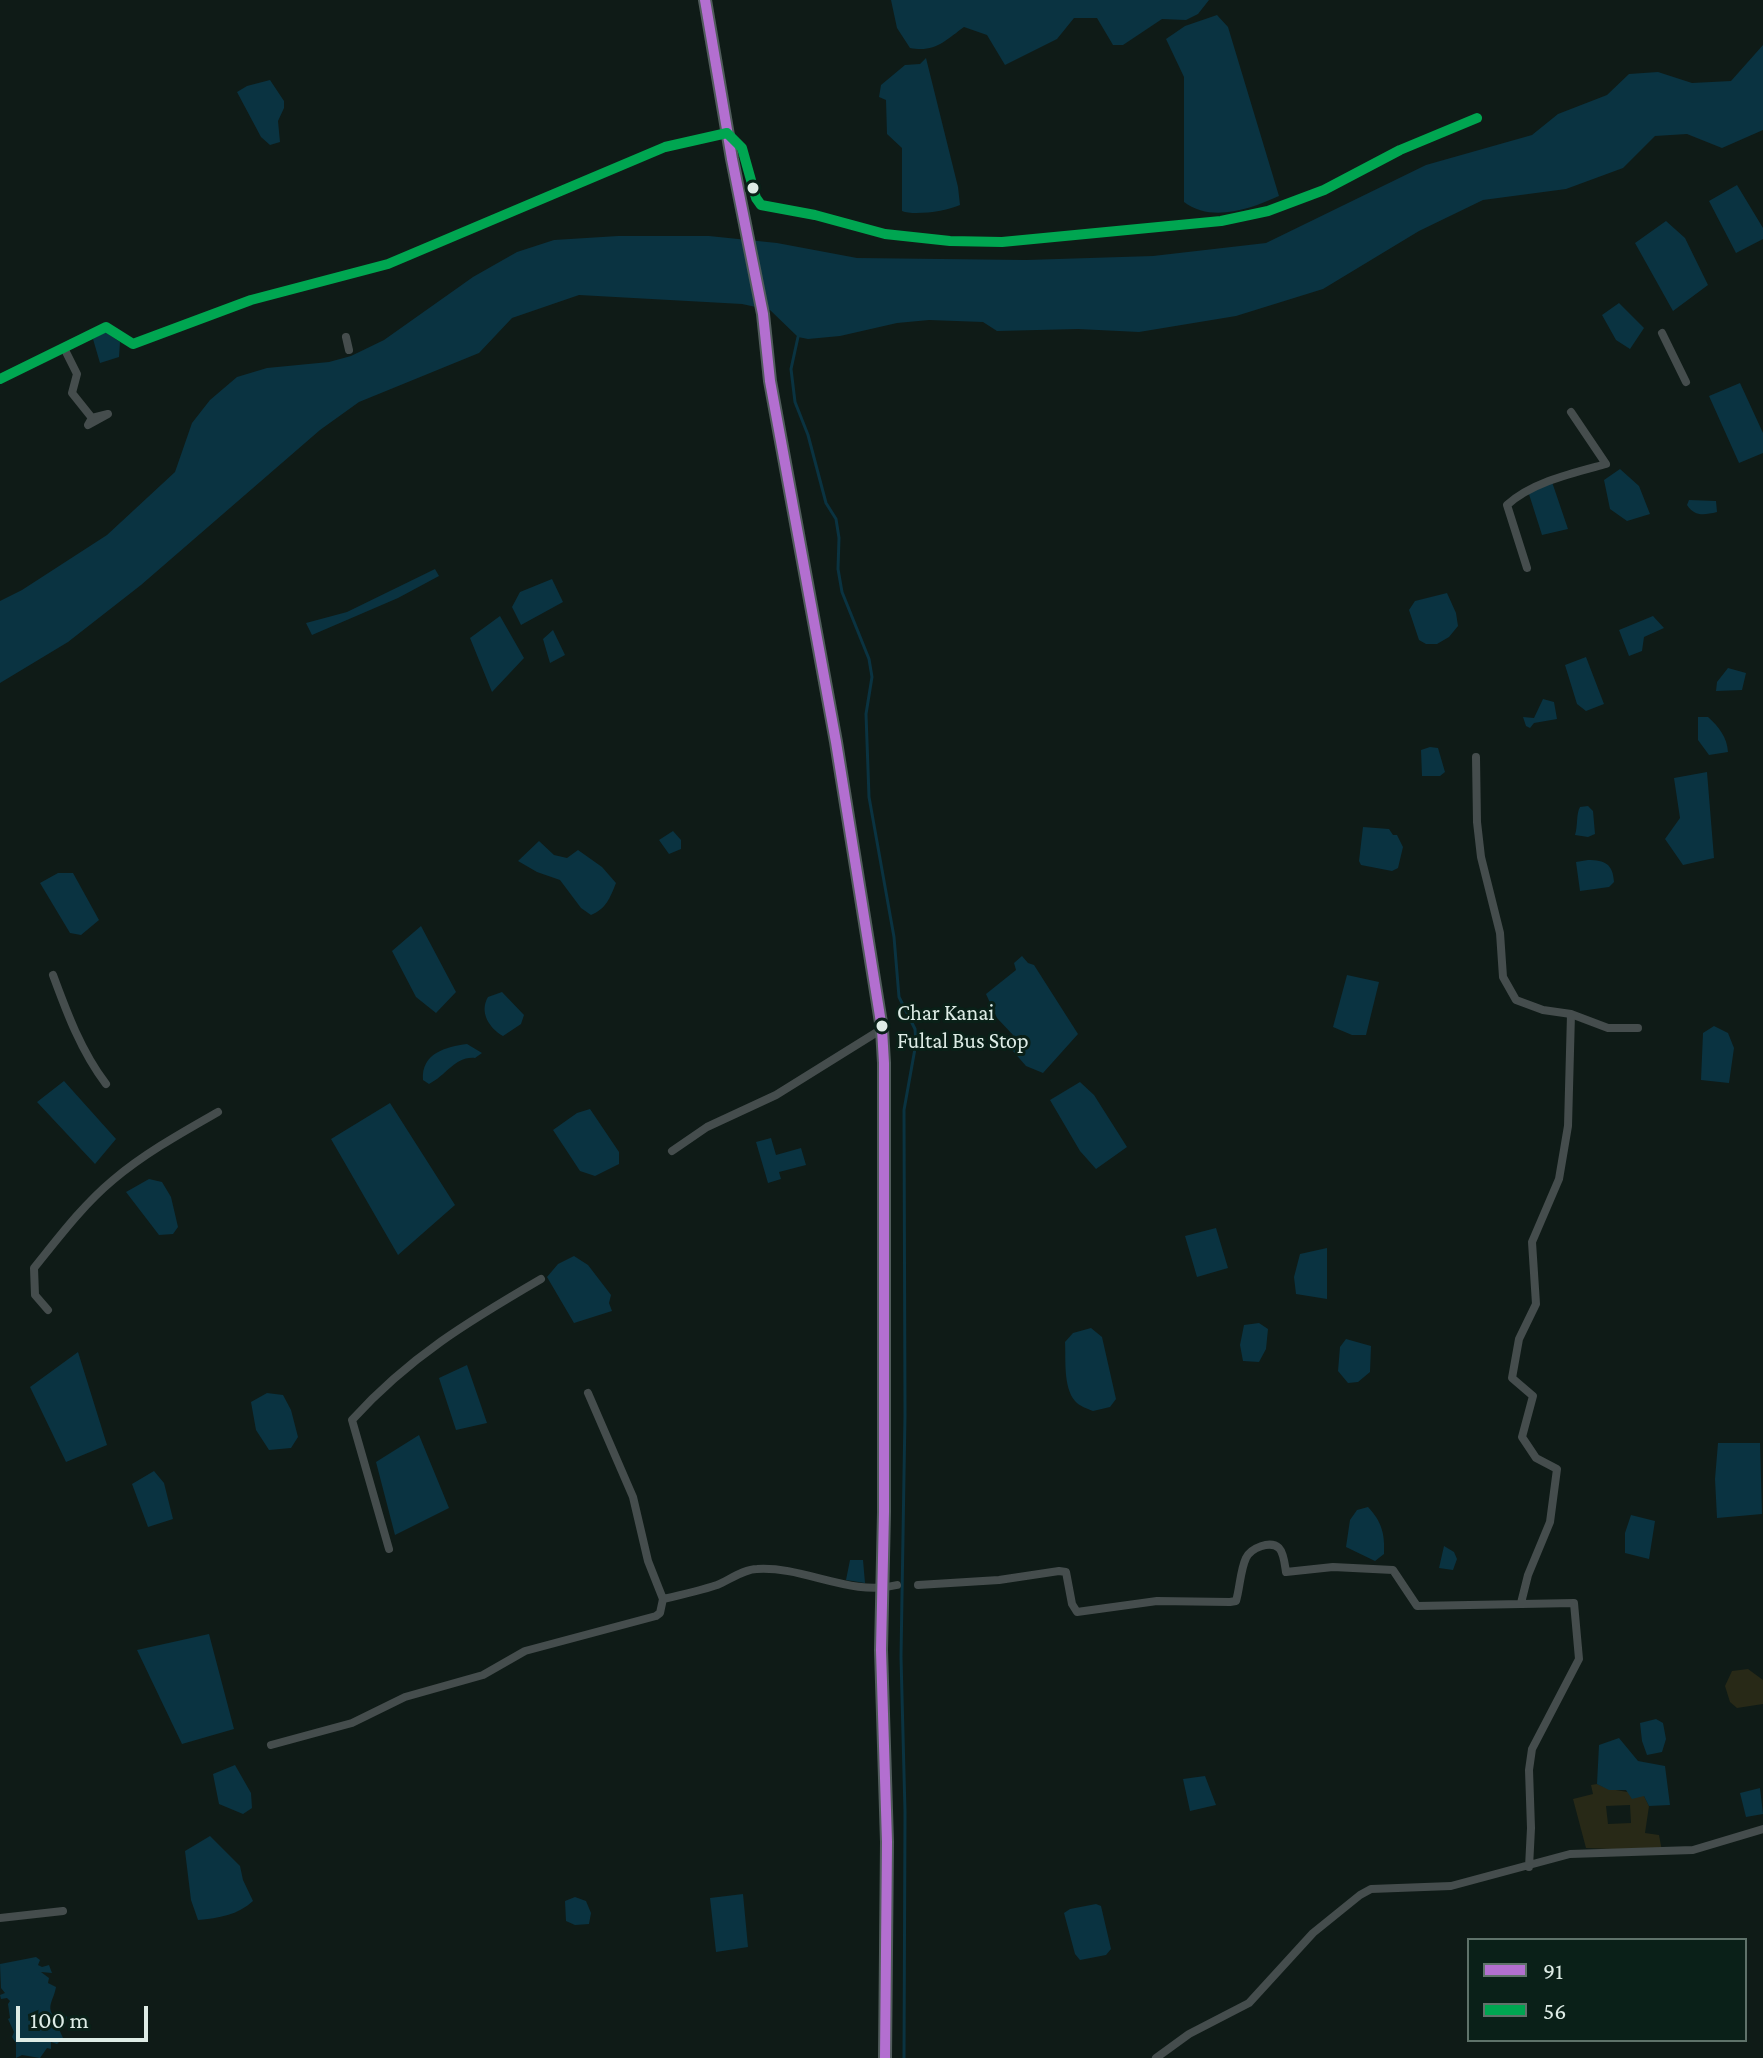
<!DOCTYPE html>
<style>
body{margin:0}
#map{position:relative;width:1763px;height:2058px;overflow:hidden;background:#0f1b17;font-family:"Crimson Pro",serif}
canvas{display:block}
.legend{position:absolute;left:1467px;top:1938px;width:280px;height:104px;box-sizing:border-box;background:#0a2018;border:2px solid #5f726a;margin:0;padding:10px 14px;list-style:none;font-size:24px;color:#deece6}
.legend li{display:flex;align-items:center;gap:16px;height:40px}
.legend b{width:40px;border:2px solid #5f726a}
.scale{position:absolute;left:16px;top:2006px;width:132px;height:36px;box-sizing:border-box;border:4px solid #deece6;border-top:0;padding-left:10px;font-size:24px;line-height:28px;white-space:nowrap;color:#deece6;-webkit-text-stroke:6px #0a2018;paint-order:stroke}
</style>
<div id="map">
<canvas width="1763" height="2058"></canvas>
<ul class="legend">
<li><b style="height:10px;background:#b36fd0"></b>91</li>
<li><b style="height:10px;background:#00a651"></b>56</li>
</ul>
<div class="scale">100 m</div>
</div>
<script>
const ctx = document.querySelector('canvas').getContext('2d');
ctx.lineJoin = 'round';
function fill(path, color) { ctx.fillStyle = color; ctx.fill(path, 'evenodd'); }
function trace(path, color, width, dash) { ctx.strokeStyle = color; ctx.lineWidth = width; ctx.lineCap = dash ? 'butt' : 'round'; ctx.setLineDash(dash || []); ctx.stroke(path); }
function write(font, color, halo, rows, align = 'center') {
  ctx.font = font + ' "Crimson Pro",serif'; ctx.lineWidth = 6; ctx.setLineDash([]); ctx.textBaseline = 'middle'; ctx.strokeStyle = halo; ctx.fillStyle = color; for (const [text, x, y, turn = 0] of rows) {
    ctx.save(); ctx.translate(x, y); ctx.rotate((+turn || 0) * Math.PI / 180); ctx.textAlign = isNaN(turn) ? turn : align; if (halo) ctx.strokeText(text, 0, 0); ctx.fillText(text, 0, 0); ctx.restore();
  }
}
const green = new Path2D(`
 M1748 1669 1763 1680V1704L1737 1708 1730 1702 1725 1686 1732 1671Z
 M1597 1784C1612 1792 1628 1790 1644 1796L1649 1806 1645 1833 1659 1835 1662 1851 1586 1848 1573 1799 1593 1794 1591 1785ZM1630 1805 1631 1823 1608 1824 1606 1806Z`);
const water = new Path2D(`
 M891 0H1209L1198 14 1186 20 1162 19 1123 45H1113L1097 18H1074L1057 39 1005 65 987 35 964 27C946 40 935 53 910 48L897 28Z
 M1217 15 1228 27 1279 196C1250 209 1212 223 1184 202V77L1166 39 1185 26Z
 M1763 45V130L1722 148 1687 134 1655 136 1623 168 1566 189 1483 200 1419 231 1323 289 1236 316 1139 332 1078 329 997 331 983 322 929 320 897 323 840 336 808 339 798 337 770 310 742 304 579 295 512 318 479 353 359 402 320 430 141 585 68 642 0 683V601L22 590 107 535 175 472 192 423 210 400 237 377 267 368 329 362 351 356 384 340 473 277 517 252 554 240 618 236H709L777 243 857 258 1026 260 1153 256 1266 243 1426 165 1532 135 1558 114 1607 95 1629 74 1658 72 1692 83 1731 81Z
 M926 58 958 187 960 205C947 211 914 216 902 211V148L887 134 886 100 879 97 881 85 905 65 920 64Z
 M270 80 284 101V108L278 121 280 142 270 145 261 137 237 92 247 86Z
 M1737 185 1763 228V239L1736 253 1709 201Z
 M1666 221 1685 238 1708 285 1673 311 1635 243Z
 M1619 303 1644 328 1630 349 1616 340 1602 315Z
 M105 332 120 342 119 357 100 363 93 339Z
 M1740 383 1763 433V453L1739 463 1709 396Z
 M1620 469 1639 486 1650 514 1627 521 1610 509 1604 480Z
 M1552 482 1568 529 1542 535 1528 491Z
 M1689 500 1716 501 1717 512C1704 515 1695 517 1687 505Z
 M435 569 439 576 398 598 312 635 306 623 347 612Z
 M552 579 563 602 521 625 512 607 520 592Z
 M1447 593 1456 613 1458 626 1449 637 1437 644H1426L1419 640 1409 610 1415 601Z
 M500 616 524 658 492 692 470 638Z
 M1653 616 1664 628 1644 637 1642 651 1629 656 1619 630Z
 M553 630 565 655 550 663 543 639Z
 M1586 657 1604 704 1586 711 1577 704 1565 665Z
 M1728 668 1746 673 1742 690 1716 691 1717 682Z
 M1543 699 1554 702 1557 719 1534 723 1530 728 1526 726 1523 717 1534 718Z
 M1698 717H1708C1719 727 1727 737 1728 752L1709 755 1698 740Z
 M1430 747 1438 748 1445 772 1440 776H1422L1421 750Z
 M1707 772 1714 858 1683 865 1665 839 1680 818 1674 778Z
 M1588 806 1593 811 1595 834 1588 837 1575 835C1578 826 1576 814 1580 807Z
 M1363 827 1389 829 1393 835H1397L1403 847 1398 868 1392 871 1361 865 1359 861Z
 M673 831 681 840V849L669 854 659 840Z
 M539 841 554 855 567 858 578 850 602 867 616 883C610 898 606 909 591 915L581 908 560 880 537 872 518 861Z
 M1588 860C1605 860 1613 864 1614 882L1609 887 1580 891 1576 862Z
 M58 873H73L99 920 81 935 70 933 40 883Z
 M421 926 456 992 436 1013 416 997 392 951Z
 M1022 956 1028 963 1034 965 1078 1034 1043 1073 1026 1066 1006 1043 1013 1035 997 1018 986 994 1016 970 1014 963Z
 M1347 975 1379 982 1366 1035H1352L1333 1027Z
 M502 992 524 1015 521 1024 503 1036C489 1028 479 1012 488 997Z
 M1714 1026 1728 1033 1734 1048 1729 1083 1701 1080 1703 1033Z
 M467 1044 482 1053 475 1058C455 1056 446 1076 429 1084L423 1080C421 1053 446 1047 467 1044Z
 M64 1081 116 1139 95 1164 37 1102Z
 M1080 1082 1094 1095 1127 1147 1096 1169 1080 1151 1050 1100Z
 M390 1103 455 1205 398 1255 331 1139Z
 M590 1109 619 1152V1164L595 1176 580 1171 553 1130 577 1113Z
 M771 1138 776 1155 801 1148 806 1165 779 1172 781 1179 768 1183 756 1142Z
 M149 1179 162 1182 171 1197 178 1227 173 1234 159 1235 126 1192Z
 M1216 1228 1228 1268 1197 1277 1185 1236Z
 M1327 1248V1299L1296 1294 1294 1277 1300 1254Z
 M574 1256 588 1265 611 1295 609 1303 612 1311 574 1323 547 1277 558 1264Z
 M1259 1323 1268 1329 1266 1349 1259 1362 1243 1361 1240 1345 1244 1325Z
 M1091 1328 1102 1337 1116 1399 1110 1407 1093 1411C1088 1409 1079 1406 1075 1401 1063 1387 1066 1359 1065 1342L1073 1333Z
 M1346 1339 1371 1346 1370 1372 1358 1382 1348 1383 1338 1371 1340 1347Z
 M78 1352 107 1445 66 1462 30 1387Z
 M467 1365 487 1423 456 1430 439 1378Z
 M267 1393 283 1395 291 1410 298 1437 291 1448 269 1450 256 1430 251 1402Z
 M419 1435 449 1508 395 1535 376 1462Z
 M1718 1443H1760L1762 1514 1717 1518 1715 1479Z
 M154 1471 164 1483 173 1519 148 1527 132 1484Z
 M1368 1507C1382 1522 1385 1534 1384 1554L1375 1561 1346 1547 1350 1520 1357 1510Z
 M1631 1515 1655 1521 1649 1559 1625 1553V1533Z
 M1444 1546 1454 1552 1457 1559 1453 1570 1439 1568Z
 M850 1560H863L865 1583 846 1580Z
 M209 1634 234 1729 182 1744 137 1650Z
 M1656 1719 1663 1723 1666 1739 1662 1752 1647 1755 1642 1741 1640 1723Z
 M1619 1738 1638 1761 1665 1766 1670 1805 1649 1806 1644 1796 1632 1799 1626 1790H1609L1597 1784 1599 1745Z
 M235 1765 251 1793 252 1808 243 1814 219 1804 213 1774Z
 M1205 1776 1216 1805 1190 1811 1183 1779Z
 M1760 1788 1763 1814 1746 1817 1740 1793Z
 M210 1836 240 1866 243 1880 253 1901C238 1915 219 1918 198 1920L191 1900 185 1851Z
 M743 1894 748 1947 716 1952 710 1898Z
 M575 1897 586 1901 591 1913 589 1924 575 1925 566 1921 565 1901Z
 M1096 1904 1101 1906 1111 1949 1106 1955 1080 1960 1075 1954 1064 1913 1070 1909Z
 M36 1957 40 1960 38 1965 42 1967 49 1965 52 1973 41 1972 49 1978 48 1983 56 1987C54 2000 45 2007 55 2018L66 2016 68 2018 58 2027 63 2038 57 2044 51 2042V2049L47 2048 40 2058 22 2055 16 2058V2043L12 2037 14 2032 8 2019 10 2018 8 2004 10 2001 7 1998 1 1999 0 1995 5 1993 1 1988 0 1964Z`);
const stream = new Path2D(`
 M798 337 791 369 795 402 808 435 826 503 836 519 839 538 838 569 842 592 869 659 872 677 866 714 869 797 894 937 899 997 915 1029 916 1043 904 1110 905 1415 901 1657 905 1812 904 2058`);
const street = new Path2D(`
 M1662 333 1686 382
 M346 337 349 350
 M64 348 77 374 72 393 92 418 108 414 88 425 92 418
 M0 379 106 327 133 344 251 300 388 264 665 147 727 133 742 148 756 198 761 205 815 215 885 234 950 241 1002 242 1221 221 1268 211 1324 190 1400 150 1477 118
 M1527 568 1507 505C1532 482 1573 473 1606 464L1571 412
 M1476 757 1477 822 1481 857 1500 933 1503 977 1516 1000 1543 1010 1571 1014 1608 1028H1638
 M53 975C67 1013 81 1051 106 1084
 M672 1151 707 1127 776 1095 882 1029
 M48 1310 35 1295 34 1268C59 1237 83 1205 113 1180 145 1153 183 1132 218 1112
 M588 1393 633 1497 648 1561 663 1599C681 1595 699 1591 717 1585 729 1580 744 1569 757 1569 804 1566 851 1597 897 1585
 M389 1549 352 1420C409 1357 469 1321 541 1279
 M918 1585 999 1580 1059 1571 1066 1572 1072 1604 1077 1612 1157 1601 1230 1602 1236 1601C1240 1588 1240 1571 1246 1558 1251 1548 1270 1540 1279 1548 1284 1553 1285 1566 1286 1572L1333 1567 1393 1570 1417 1606 1574 1603 1579 1659 1532 1749 1529 1770 1531 1828 1529 1867
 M1521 1603 1528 1575 1550 1522 1557 1469 1536 1458 1522 1437 1533 1396 1512 1378 1519 1339 1536 1304 1532 1242 1559 1179 1568 1126 1571 1014
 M271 1745 352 1723 405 1697 483 1675 525 1651 656 1616 660 1613 663 1599
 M0 1918 63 1911
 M1156 2058 1189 2034 1249 2003 1313 1933 1360 1895 1371 1889 1451 1886 1570 1854 1693 1850 1763 1829`);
const highway = new Path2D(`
 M705 0 732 159 763 314 770 381 836 742 882 1029 884 1063V1512L881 1650 887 1842 885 2058`);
const bus1 = new Path2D(`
 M705 0 732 159 763 314 770 381 836 742 882 1029 884 1063V1512L881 1650 887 1842 885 2058`);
const bus2 = new Path2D(`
 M0 379 106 327 133 344 251 300 388 264 665 147 727 133 742 148 756 198 761 205 815 215 885 234 950 241 1002 242 1221 221 1268 211 1324 190 1400 150 1477 118`);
const markers = [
 [753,188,7,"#deece6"],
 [882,1026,7,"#deece6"]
];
const busNames = [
 ["Char Kanai",897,1013],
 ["Fultal Bus Stop",897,1041]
];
fill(green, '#282917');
fill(water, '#0a3341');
trace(stream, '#0a3341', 3);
trace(street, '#454d4d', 8);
trace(highway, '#515c5c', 14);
trace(bus1, '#b36fd0', 10);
trace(bus2, '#00a651', 10);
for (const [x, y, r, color] of markers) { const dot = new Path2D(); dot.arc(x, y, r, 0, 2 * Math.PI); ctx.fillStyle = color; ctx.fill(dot); trace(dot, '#0a2018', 3); }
write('22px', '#deece6', '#0a2018', busNames, 'left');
</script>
